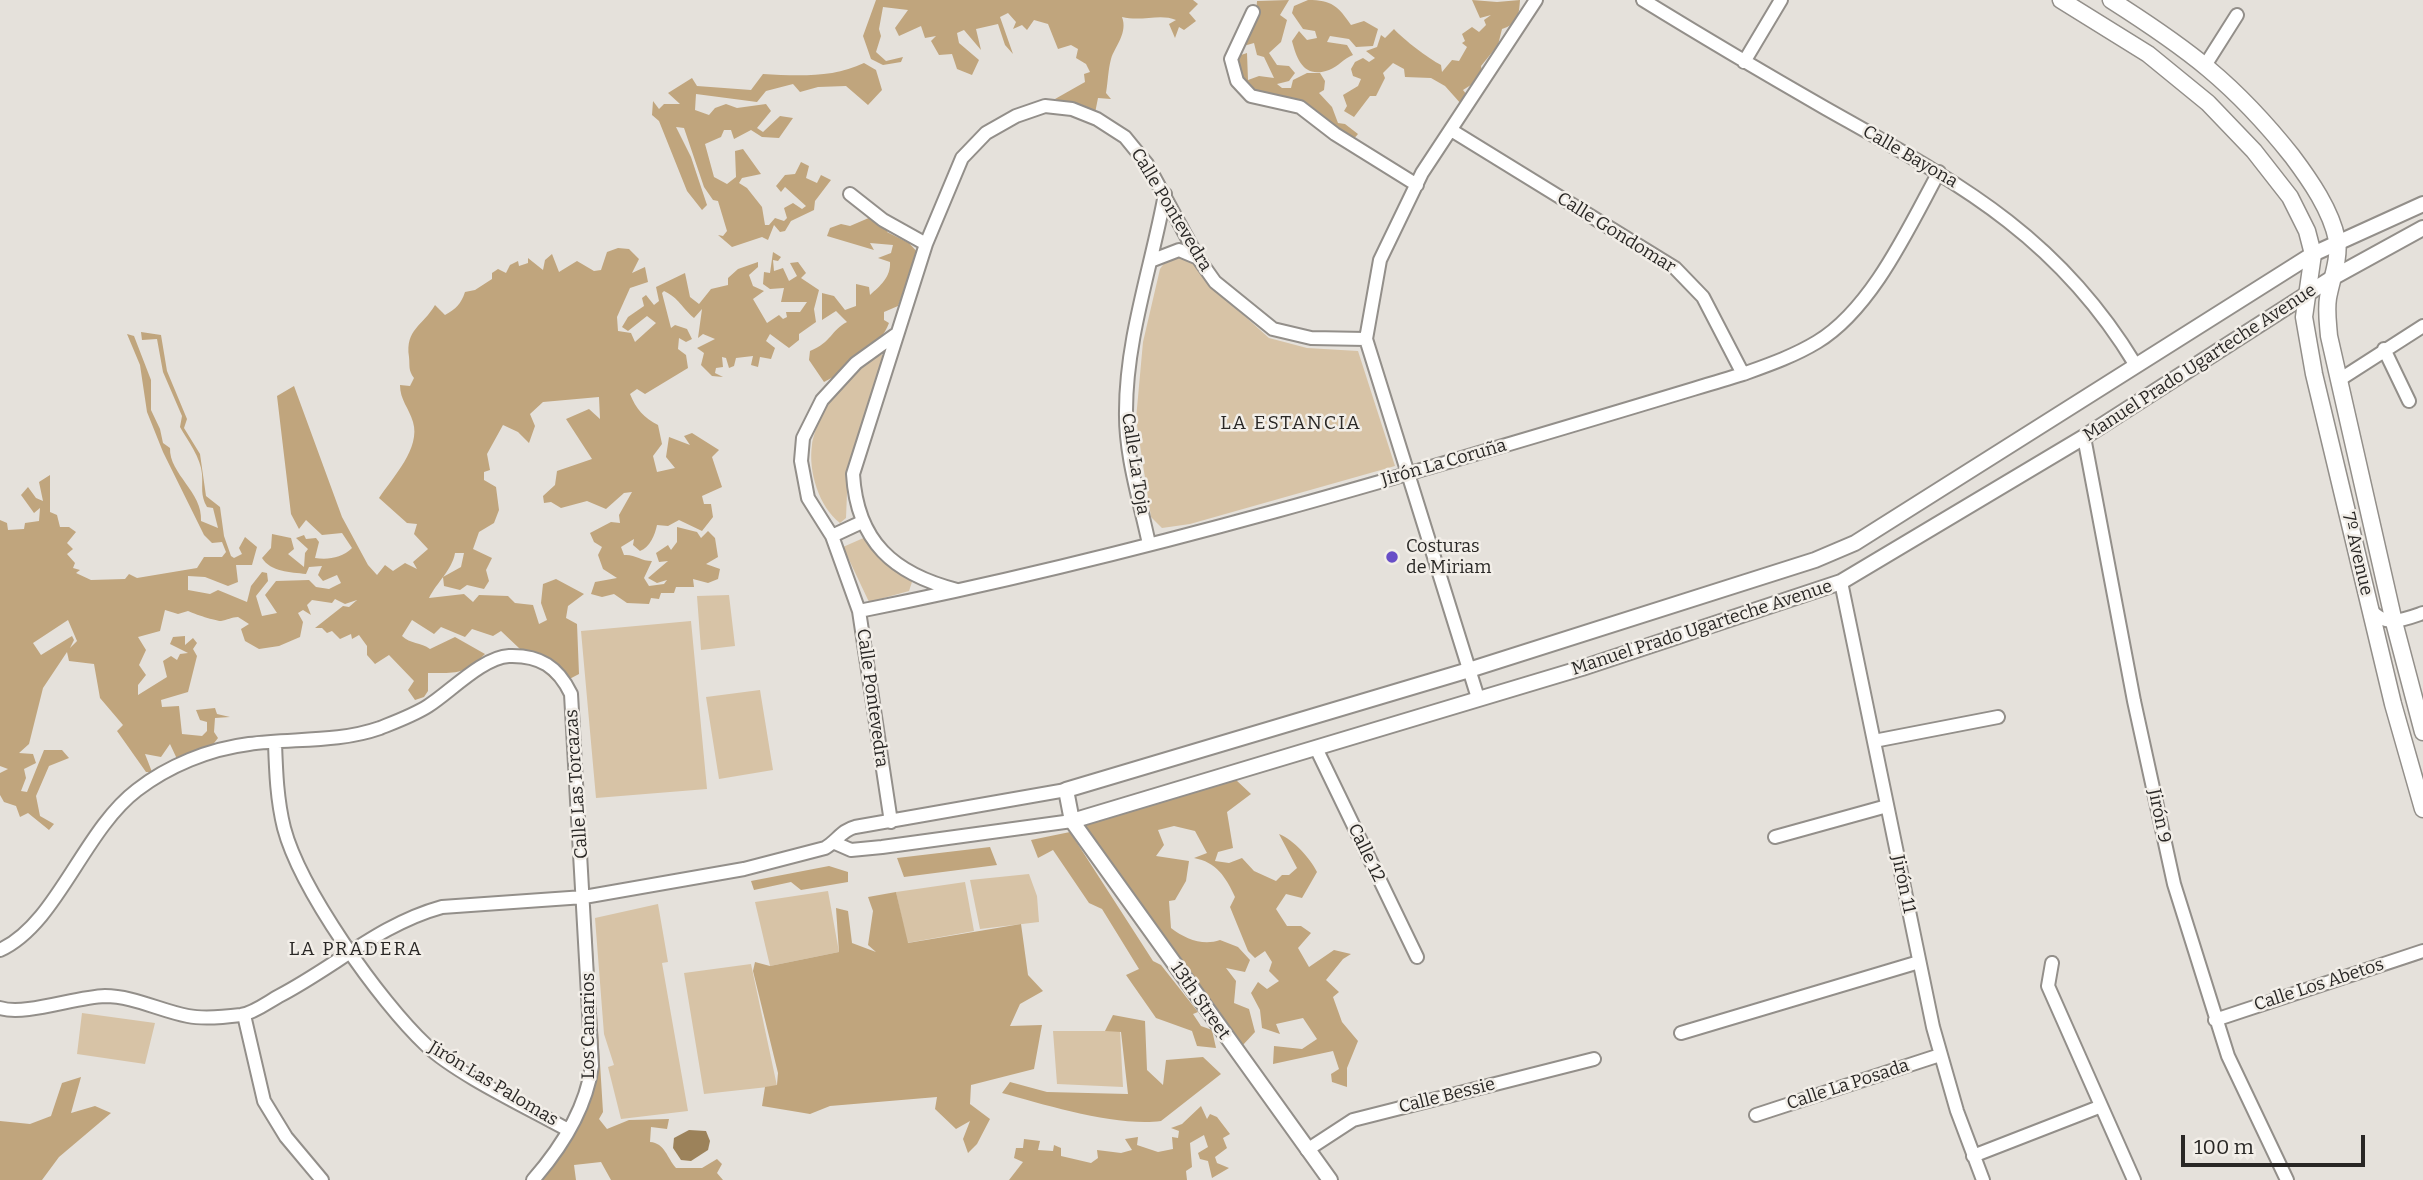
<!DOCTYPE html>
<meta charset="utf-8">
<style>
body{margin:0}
#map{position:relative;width:2423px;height:1180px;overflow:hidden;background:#e5e1db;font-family:Bitter,serif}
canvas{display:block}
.scale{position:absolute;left:2181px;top:1135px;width:184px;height:32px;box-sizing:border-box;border:4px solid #292725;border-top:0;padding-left:9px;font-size:21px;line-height:24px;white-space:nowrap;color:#292725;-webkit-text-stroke:5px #f2eee8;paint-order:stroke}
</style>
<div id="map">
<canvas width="2423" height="1180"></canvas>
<div class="scale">100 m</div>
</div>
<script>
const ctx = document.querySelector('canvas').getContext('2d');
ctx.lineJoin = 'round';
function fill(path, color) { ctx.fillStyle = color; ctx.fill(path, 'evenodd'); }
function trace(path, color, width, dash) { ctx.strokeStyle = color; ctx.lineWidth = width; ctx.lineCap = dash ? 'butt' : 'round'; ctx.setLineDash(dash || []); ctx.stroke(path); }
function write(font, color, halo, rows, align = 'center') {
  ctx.font = font + ' Bitter,serif'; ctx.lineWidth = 5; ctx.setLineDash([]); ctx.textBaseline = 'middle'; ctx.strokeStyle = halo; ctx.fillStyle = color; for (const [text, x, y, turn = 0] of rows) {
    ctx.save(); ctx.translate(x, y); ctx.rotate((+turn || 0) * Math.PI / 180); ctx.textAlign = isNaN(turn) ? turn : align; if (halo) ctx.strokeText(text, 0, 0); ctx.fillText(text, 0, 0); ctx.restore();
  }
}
const green = new Path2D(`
 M1178 254 1188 257 1210 285 1269 338 1307 348 1358 351 1395 466 1190 524 1162 528 1151 517 1136 419 1143 342 1160 269 1167 259Z
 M886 354 848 468 846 518 840 523C819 507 808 471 812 445 817 413 852 357 886 354Z
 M868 536 912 582 909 591 869 602 843 547Z
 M729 595 735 646 701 650 697 596Z
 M691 621 707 789 596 798 581 631Z
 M760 690 773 770 719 779 706 697Z
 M1029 874 1037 896 1039 922 980 929 970 880Z
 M965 882 974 931 907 943 896 892Z
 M828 891 839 952 770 966 755 902Z
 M658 904 668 962 662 963 688 1111 621 1119 608 1067 614 1065 604 1034 595 918Z
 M751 964 777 1086 704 1094 684 973Z
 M82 1013 155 1023 145 1064 77 1054Z
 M1053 1031H1120L1123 1087 1057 1084Z`);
const forest = new Path2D(`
 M876 0H1193L1198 4 1189 13 1196 21 1184 30 1179 27 1175 38 1169 24 1176 20C1160 13 1142 22 1122 17 1128 33 1115 46 1111 59 1108 70 1108 82 1106 93L1111 99 1098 98 1095 113 1055 99 1085 82 1084 74 1090 72 1086 64 1076 58 1078 49 1071 45 1058 49 1048 24 1034 20 1027 30 1022 25 1013 29 1016 22 1008 13 1000 17 1013 54 1005 45 998 24 976 29 981 50 964 30 957 33 959 43 979 60 972 75 957 69 952 54 939 55 931 41 936 36 925 38 921 26 899 36 895 28 908 10 883 7 879 29 881 36 876 52 886 61 903 57 901 62 883 65 871 59 863 36Z
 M1289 0 1280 15 1287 20 1281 42 1269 53 1277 65 1289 66 1295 73 1289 81 1277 84 1282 88H1291L1293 80 1307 73H1320L1325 81 1324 90 1319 93 1332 107 1338 123 1345 124 1358 134 1352 141C1336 129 1320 116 1303 105 1282 93 1225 99 1238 56L1247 53 1248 80 1259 76 1274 78 1264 57 1257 55 1254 43 1240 47 1256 15 1257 1Z
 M1308 0C1332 0 1338 6 1351 25L1364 21 1378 29 1373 46 1356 47 1349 39 1330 36 1327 42 1347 45 1353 55C1344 58 1338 67 1329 70 1304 79 1297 60 1292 41L1299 31 1307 40 1317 38 1315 31 1303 29 1292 13 1294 6Z
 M1472 0 1497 2 1520 0C1519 15 1518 24 1502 29L1498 45 1481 66 1482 71 1474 83 1463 90 1467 95 1462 105 1445 86 1431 78 1405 77 1404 69 1393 63 1383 73 1385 78 1376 96H1370L1354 117 1344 111 1347 106 1343 95 1358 86 1361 79 1353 76 1351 69 1355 62 1363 58 1369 62 1375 58 1366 51 1377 47 1381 35 1385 38 1394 29C1404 40 1428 58 1441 65L1442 72 1452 60 1459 61 1467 47 1462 43 1465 41 1462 34 1472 27 1479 32 1486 25 1484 20 1491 15 1480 18Z
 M864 63 876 70 882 90 868 105 846 86 818 87 800 92 793 84 766 91 757 102 696 94 695 110 709 115 715 108 726 104 737 108 766 104 771 111 757 128 763 132 780 116 793 118 779 138 762 137 751 130 734 139 731 130H724L721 137 705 144 714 177 727 184 736 177 735 151 743 149 761 174 742 178 739 183 747 188 762 207 765 225H769L775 218 784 221 787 218 784 208 793 203 802 209 806 206 785 187 781 192 776 186 785 175 795 174 801 162 809 166 806 178 817 183 821 175 831 180 815 201 814 210 791 221 785 231 780 232 774 225 768 240 762 237 732 247 718 235 723 236 727 231 718 201 713 200 704 187 684 128 676 127 691 157 707 205 702 210 687 191 659 121 652 115 653 101 659 109 664 104H680L668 93 692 78 697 86 751 90 763 74C797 76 833 78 864 63Z
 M871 217 890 228 887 232 909 243 919 254 898 306 884 312V320L889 323C881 346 846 371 824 382L809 360 810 351C832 342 831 330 847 322L836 311 822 320V293L834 296 845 310 856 306V284L869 287 870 295C880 286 891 277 890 262L878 258 891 253 893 245 870 243 874 250 827 236 830 228 841 224 850 226Z
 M618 248 629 249 639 259 632 273 645 267 648 282 630 288 617 317 618 331 631 333 635 342 656 323 647 316 628 331 622 327 628 317 644 306 642 298 646 295 654 305 659 301 656 287 685 273 690 297 699 304 711 289 728 285V278L738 269 758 262V267L749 275 753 286 764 291 753 299 767 323 779 315 783 319 787 317 786 312H800L807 302H781L784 288 770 289 763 284 764 272 770 273 773 252 781 257 778 261 773 260 774 271 783 268 789 281 797 276 790 263 798 262 806 273 801 278 819 290 814 309 816 322 799 334V340L789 348 770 334 766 341 775 348 771 359 760 357 758 367 751 365 753 356 736 358 734 366 729 368 726 358 722 357 723 367 716 368 715 373 723 377 712 376 701 365 704 353 697 348 715 339 703 334 698 338 702 309 694 318C681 307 680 299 664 291L662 293 671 328 675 325 687 329 692 339 686 342 679 338 678 349 686 355 688 368 645 394 637 389 630 394C636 409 644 418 658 425L662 444 653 456 657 472 675 468 666 457 669 437 690 445 684 436 692 433 719 450 712 457 722 487 702 496 704 504H711L713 517 702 531 679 520 668 526 657 525C655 535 650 547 640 551L633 545 634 539 621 547 624 555C635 554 641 561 652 561L644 578 649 586 664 584 667 580 657 583 648 578 668 561 659 562 656 553 668 545 671 550 677 542V527L697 532 701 538 708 531 715 538 718 557 706 564 720 569 718 579 708 583 693 579 694 587H676L674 593H661L659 599 651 598 649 604 627 603 614 594 602 597 591 594 595 582 617 578 603 569 598 555 602 547 594 542 590 533 611 522 620 523 619 515 632 492 624 493 606 509 587 501 561 508 551 502 544 503 543 496 555 485 557 471 592 459 566 419 589 409 600 419 599 397 543 402 530 414 535 426 529 443 518 432 503 425 487 454 490 470 484 472V480L496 487 499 510 494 523 479 532 473 549 492 558 486 570 489 581 484 589 467 585 460 590 444 586 443 577 461 567 464 553H455C452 570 437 582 429 598L464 594 473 602 479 595 508 596 515 603 533 605 539 624 547 620 541 603 543 584 556 579 584 594 568 606 566 618 577 624 579 674 558 685 501 631 493 636 472 629 465 637 441 627 434 634 412 620 402 636C410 644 421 642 430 649L455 637 485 654C465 675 455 673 428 673V691L424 697 415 700 408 690 414 681 389 655 375 664 367 655V646L359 635 352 639 351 634 340 639 332 631 327 633 322 628H315L343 606 349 607 357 600 345 604 335 599 332 603 312 600 307 605 311 615 303 610 298 613 303 622 300 637 279 646 259 649 245 641 241 629 249 624 238 617C232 617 227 620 221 621 216 621 194 614 188 611L178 614 165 610 160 631 138 637 146 650 139 665 146 675 138 685V695L167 677 163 661 171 656 177 660 180 654 188 653 170 644 173 637 185 636V645L193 638 197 643 193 649 197 656 188 692 161 700 162 707 179 706 182 734 202 736 207 731V722L200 720 196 710 215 708 217 714 230 717 215 718 214 732 218 738 211 747 177 759 170 744 161 757 145 754 152 772H146L117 731 123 725 100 698 94 664 69 661 67 652 43 688 29 744 19 753 33 754 36 763 24 769 26 778 21 791 27 792 44 750H62L69 758 49 766 36 796 40 816 54 824 49 830 28 813 20 817 16 806 4 802 0 795V773L8 769 0 766V520L7 523 8 530 24 529 25 523 39 521 40 508 34 513 21 495 28 487 36 498 43 501 39 482 50 475V512L57 515 60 527H69L76 532 67 543 73 549 67 554 75 563 73 568 80 570 76 573 91 580 125 579 129 574 137 578 197 568 204 557H222L226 552 222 542 212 543 204 535 163 452 147 412 140 365 127 334 134 336 151 380V410L160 429 163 443 170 448C169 474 203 492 201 521L218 528 213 508 207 507C200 495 203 487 202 474 201 458 188 441 180 427L182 416 163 372 157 339 142 340 141 332 161 335 167 371 187 419 184 428 200 454 206 496 220 507 224 536 231 556 234 558 242 554 239 548 245 537 257 547 252 565H236L238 582 228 586 205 577 188 576V590L210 594 218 590 247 602 251 586 262 572 267 573 268 581 256 596 262 616 277 613 265 595 276 581 309 580 316 587 329 589 341 583 337 575 323 581 318 575 322 566 309 567 306 574C290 572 271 572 262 558L271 548 272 534 291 538 294 549 288 554 304 567 305 553 308 549 296 538 304 535 306 539 316 538 319 542 315 558C328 560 342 558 352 548L342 533 322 535 306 520 299 529 291 514 277 396 294 386 342 517 368 565 377 575 385 565 393 571 405 563 417 569 413 562 428 549 414 534 417 524 407 523 379 498C393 477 421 448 413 422 409 408 400 400 400 385L410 386 414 378C408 370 410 366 409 357 405 329 423 326 435 305L445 315C456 309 461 304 465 292L475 290 492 279V273L498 269 506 273 510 265 518 261 519 266 528 263V258L543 270 545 260 552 254 559 272 577 261 594 271 601 270 607 252ZM68 620 77 641 70 648 74 640 72 636 41 655 33 643Z
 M1236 780 1251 794 1227 812 1233 848 1218 852 1215 861 1229 863 1242 858 1254 871 1276 881 1282 875H1289L1297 868 1279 834C1294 840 1310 858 1317 872L1302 898 1286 894 1276 909 1287 926H1301L1311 933 1298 948 1309 967 1334 950 1351 954 1343 959 1326 980 1339 992 1333 997 1342 1022 1358 1041 1347 1068V1087L1332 1082 1331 1074 1339 1069 1333 1051 1273 1064 1274 1046 1302 1049 1317 1039 1303 1018 1276 1024 1280 1034 1262 1028 1260 1010 1251 993 1258 982 1267 989 1279 981 1269 971 1272 962 1265 951 1255 958 1248 951 1230 907 1235 897C1226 877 1216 862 1194 858L1207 853 1195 831 1174 826 1158 830 1164 845 1156 856 1189 861 1186 881 1175 900 1169 901 1171 928C1185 939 1203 946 1220 940L1238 947 1250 960 1245 972 1226 968 1236 981 1234 1003 1249 1009 1255 1032 1242 1046 1082 824Z
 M1070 832 1153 961 1161 965 1198 1012 1193 1014 1201 1026 1212 1030 1216 1048 1197 1046 1192 1031 1156 1018 1126 975 1139 969 1102 909 1089 903 1053 850 1038 858 1031 840Z
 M990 847 997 865 904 877 897 858Z
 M829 866 848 872V882L801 890 791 882 754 890 751 881Z
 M896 892 908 943 1021 924 1028 975 1043 991 1020 1004 1010 1026 1042 1025 1034 1069 971 1085 970 1104 990 1119 977 1144 968 1153 963 1139 970 1121 956 1129 935 1109 937 1097 830 1106 810 1114 762 1106 765 1087 777 1085 778 1073 753 971 755 962 770 966 839 952 836 908 848 911 852 943 876 952 868 945 873 911 868 897Z
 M591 917 603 1112 599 1119 607 1129 629 1120 669 1119 667 1129 651 1127 650 1142C665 1143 667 1158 676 1168H702L717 1159 722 1164 717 1173 723 1180H611L601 1162 574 1165 576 1180H538L592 1095 597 1060Z
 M1113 1015 1145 1021 1147 1070 1163 1085 1166 1060 1203 1057 1221 1074 1161 1121C1118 1127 1045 1105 1002 1093L1010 1082 1047 1092 1128 1094 1121 1032 1105 1031Z
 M81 1077 71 1113 95 1106 111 1113 59 1157 42 1180H0V1121L30 1124 51 1116 62 1083Z
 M1201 1106 1207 1119 1210 1114 1217 1117 1230 1134 1223 1138 1227 1148 1215 1157 1217 1163 1229 1168 1212 1178 1208 1161 1200 1159 1198 1153 1208 1147 1204 1135 1190 1143 1192 1167 1186 1171 1187 1180H1009L1023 1162 1014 1158 1016 1148H1023L1024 1139 1040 1141 1038 1150 1053 1151 1054 1145 1061 1148V1156L1091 1163 1098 1158 1097 1150 1121 1153 1132 1150 1125 1139 1138 1137 1137 1145 1158 1152 1173 1149 1172 1137 1178 1138 1179 1131 1171 1128 1182 1124Z`);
const water = new Path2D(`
 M689 1130 706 1131 710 1141 708 1150 691 1161 681 1160 673 1148 674 1138Z`);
const minor = new Path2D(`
 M1643 0C1703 37 1764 73 1825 108 1954 181 2055 232 2135 364
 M1253 12 1231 59 1237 81 1251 96 1300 107 1335 134 1417 185
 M1744 62 1781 0
 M2206 64 2237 15
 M1451 130 1675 268 1703 297 1743 374
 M850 194 883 220 926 244
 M1153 260 1179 250 1198 258
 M2384 349 2409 401
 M2339 380 2423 326
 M2084 437 2134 701 2174 884 2228 1056 2287 1180
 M832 536 862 522
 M1149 544C1140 501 1125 455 1126 411 1126 338 1152 265 1165 194
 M1841 582 1933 1027 1957 1111 1983 1180
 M957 590C894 574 857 542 853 474L926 244 962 158 986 133 1016 116 1045 106 1072 109 1097 119 1125 137 1147 164 1198 258 1215 282 1273 329 1311 338 1366 339
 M2370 609C2385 628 2403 620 2423 613
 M859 611C1159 552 1451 462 1743 374 1768 365 1794 356 1817 342 1872 309 1909 227 1939 172
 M1478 698 1366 339 1380 260 1422 173 1536 0
 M1874 741 1998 717
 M275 743C276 772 277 800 284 828 300 889 380 1002 426 1045 458 1075 529 1108 568 1130
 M1316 748 1417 957
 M891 822 859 611 832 536 808 498 801 461 803 438 822 400 856 363 895 335
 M1775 837 1887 806
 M835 843 851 850 882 847 1072 821
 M0 950C57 924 83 831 137 790 168 766 209 749 249 744 292 738 337 743 380 728 395 722 414 715 428 706 449 693 483 657 509 656 540 655 558 667 571 694L592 1066C586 1108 561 1148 533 1180
 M2052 963 2048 986 2134 1180
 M0 1008C25 1016 75 997 105 996 133 996 161 1011 188 1016 203 1019 225 1017 241 1015 254 1013 268 1002 279 996 335 967 380 924 442 907L584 897 744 869 825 848C836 842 842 830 855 827L1066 790
 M244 1015 264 1101 286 1137 322 1180
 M2215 1020 2423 951
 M1681 1033 1919 962
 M1756 1115 1940 1055
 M1307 1150 1353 1120 1594 1059
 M1973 1156 2099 1107`);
const tertiary = new Path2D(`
 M1072 821 1582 668 1841 582 2084 437 2332 278 2423 228
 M1330 1180 1072 821 1066 790 1469 670 1815 560 1855 543 2313 254 2423 204`);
const secondary = new Path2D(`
 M2061 0 2148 54 2208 103 2254 151 2290 197 2307 231 2313 254 2304 317 2314 374 2393 704 2423 809
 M2111 0C2188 49 2234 83 2292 156 2310 180 2331 210 2337 240 2340 258 2331 281 2328 298 2326 311 2328 323 2329 336L2394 622 2423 732`);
const markers = [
 [1392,557,7,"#684ec7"]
];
const streetNames = [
 ["Calle Bayona",1910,157,30],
 ["Calle Pontevedra",1171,210,59],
 ["Calle Gondomar",1616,233,32],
 ["Manuel Prado Ugarteche Avenue",2200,363,-33],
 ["Jirón La Coruña",1444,463,-16],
 ["Calle La Toja",1135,464,81],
 ["7º Avenue",2357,554,77],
 ["Manuel Prado Ugarteche Avenue",1702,628,-18],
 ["Calle Pontevedra",872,698,82],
 ["Calle Las Torcazas",577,784,-94],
 ["Jirón 9",2159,816,78],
 ["Calle 12",1366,853,64],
 ["Jirón 11",1903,884,78],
 ["Calle Los Abetos",2319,985,-18],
 ["13th Street",1200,1001,55],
 ["Los Canarios",589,1026,-90],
 ["Jirón Las Palomas",493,1084,31],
 ["Calle La Posada",1848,1085,-18],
 ["Calle Bessie",1447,1096,-14]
];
const poiNames = [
 ["Costuras",1406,547],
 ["de Miriam",1406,568]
];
const neighbourhoodNames = [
 ["LA ESTANCIA",1291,424],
 ["LA PRADERA",356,950]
];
fill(green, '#d7c3a6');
fill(forest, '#c0a57d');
fill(water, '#9c825a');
trace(minor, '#938f8a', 16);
trace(tertiary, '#938f8a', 18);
trace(secondary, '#938f8a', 19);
trace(minor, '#fff', 12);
trace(tertiary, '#fff', 14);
trace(secondary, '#fff', 16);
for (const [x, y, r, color] of markers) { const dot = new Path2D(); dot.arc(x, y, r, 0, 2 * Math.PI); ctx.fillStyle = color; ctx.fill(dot); trace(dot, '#f2eee8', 2.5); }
write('18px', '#292725', '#f2eee8', streetNames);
write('18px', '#292725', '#f2eee8', poiNames, 'left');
ctx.letterSpacing = '2px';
write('19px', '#292725', '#f2eee8', neighbourhoodNames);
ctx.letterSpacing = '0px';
</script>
